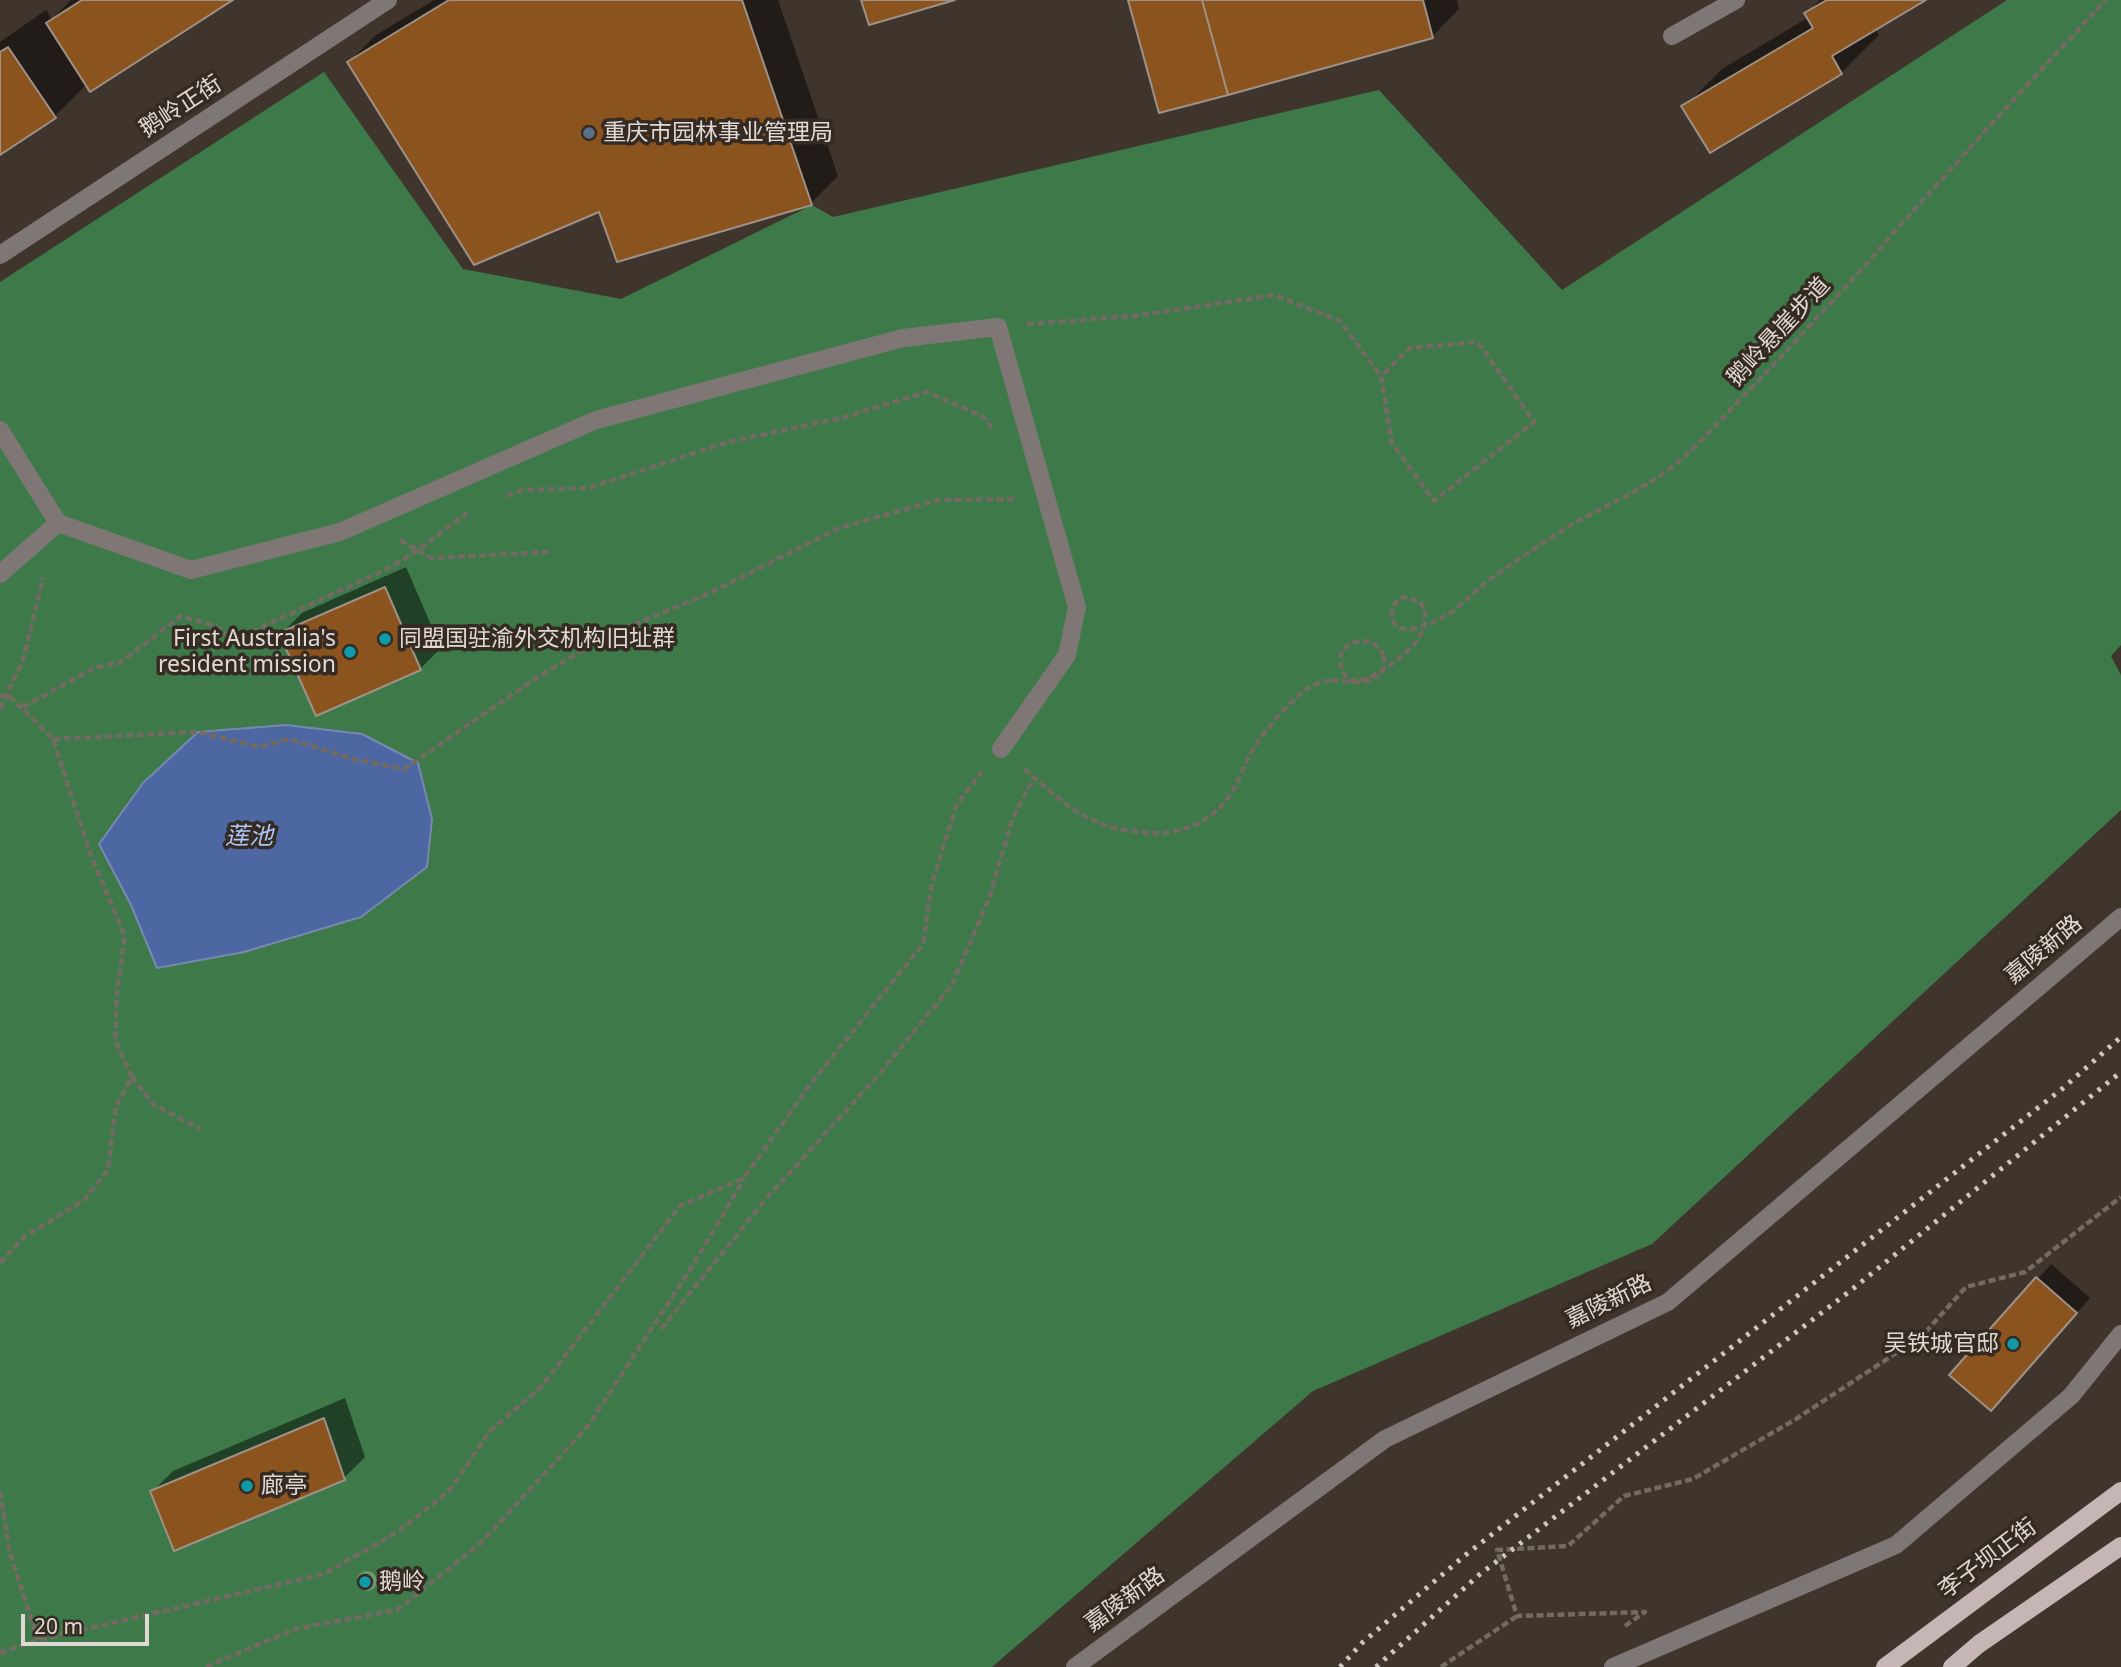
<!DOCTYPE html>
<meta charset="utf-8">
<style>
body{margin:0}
#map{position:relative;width:2121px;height:1667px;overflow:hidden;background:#3f352c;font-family:"Noto Sans",sans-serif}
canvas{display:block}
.scale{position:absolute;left:21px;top:1614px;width:128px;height:32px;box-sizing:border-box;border:4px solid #e0d9d3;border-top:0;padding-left:9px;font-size:21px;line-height:24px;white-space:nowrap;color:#e0d9d3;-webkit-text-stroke:5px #352b22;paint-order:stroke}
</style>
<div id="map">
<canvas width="2121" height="1667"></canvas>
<div class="scale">20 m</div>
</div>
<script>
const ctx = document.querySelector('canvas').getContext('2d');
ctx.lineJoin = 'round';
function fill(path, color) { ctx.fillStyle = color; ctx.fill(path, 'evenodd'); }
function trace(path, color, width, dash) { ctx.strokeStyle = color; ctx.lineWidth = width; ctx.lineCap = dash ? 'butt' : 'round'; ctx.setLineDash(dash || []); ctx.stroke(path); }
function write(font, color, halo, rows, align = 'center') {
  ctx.font = font + ' "Noto Sans","Noto Sans SC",sans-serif'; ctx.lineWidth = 7; ctx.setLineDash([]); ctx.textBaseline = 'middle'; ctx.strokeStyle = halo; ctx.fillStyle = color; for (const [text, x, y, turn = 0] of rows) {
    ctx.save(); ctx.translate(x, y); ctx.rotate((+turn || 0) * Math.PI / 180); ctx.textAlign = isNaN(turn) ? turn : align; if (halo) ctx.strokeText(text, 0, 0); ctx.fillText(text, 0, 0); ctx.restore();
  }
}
const forest = new Path2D(`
 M2007 0H2121V645L2111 656 2121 675V810L1652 1244 1313 1391 992 1667H0V282L324 72 463 269 621 299 812 205 833 217 1379 90 1562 290ZM131 905 361 917 244 952 157 968Z`);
const water = new Path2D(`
 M286 725 362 734 418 763 432 819 427 867 361 917 244 952 157 968 131 905 99 844 143 783 198 732Z`);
const shadow = new Path2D(`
 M71 0H230L87 84 55 116 0 153V42L46 10 52 19Z
 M434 0H778L838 176 811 203 600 210 349 62 376 35Z
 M1130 0H1457L1459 9 1432 37Z
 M1820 0H1923L1875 28 1879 35 1841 73 1684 107 1722 69 1809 17 1807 13Z
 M406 567 441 648 420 669 317 714 281 634 302 613Z
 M2051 1264 2090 1298 2004 1395 1952 1375Z
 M345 1398 365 1457 344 1478 152 1492 173 1471Z`);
const building = new Path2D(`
 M82 0H233L90 92 46 23Z
 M449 0H742L812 205 617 262 599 212 474 265 347 62Z
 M861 0H955L869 25Z
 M1128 0H1202L1228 95 1159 113Z
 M1202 0H1423L1433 38 1228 95Z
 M1827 0H1926L1832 56 1842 74 1710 153 1681 106 1813 28 1804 13Z
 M8 47 56 118 0 155V52Z
 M385 587 421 670 316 716 279 633Z
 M2036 1277 2077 1313 1991 1411 1949 1375Z
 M324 1418 345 1480 174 1551 150 1491Z`);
const path = new Path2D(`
 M1027 324 1135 316 1274 295 1340 321 1381 376 1392 443 1434 501 1534 422 1478 342 1410 348 1381 376
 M507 496 523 490 589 488 728 442 841 418 927 392 984 417 993 430
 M400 540 431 558 550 552
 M1424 608 1419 601 1403 597C1385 606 1389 633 1412 629 1455 620 1467 594 1499 573 1524 556 1549 538 1575 523 1610 503 1648 488 1679 461 1699 444 1717 424 1735 405 1777 362 1817 318 1857 274 1939 182 2021 90 2106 0
 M1384 656 1380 649 1370 641 1353 642 1342 650C1339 662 1340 672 1350 680 1374 682 1396 661 1413 646
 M0 697 7 694 53 739 90 853 125 936 117 992 115 1040 132 1077
 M23 707 94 668 121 662 181 616 215 626 234 640 389 568 418 550 467 513
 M0 709 23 660 43 578
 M53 739 198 732 259 747 289 739 353 759 404 769 535 679 604 637 710 593 839 528 938 500 1014 499
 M1024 769C1071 808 1086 828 1150 833 1182 835 1215 821 1232 792 1239 780 1244 766 1251 753 1260 737 1274 720 1287 707 1301 692 1311 683 1332 680
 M0 1263 24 1237 84 1200 108 1170 116 1106 132 1077 154 1105 200 1129
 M661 1329 765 1200 881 1072 952 985 990 896 1012 820 1034 777
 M0 1492 10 1553 38 1640
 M1625 1626 1645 1612 1517 1616 1497 1550 1568 1546 1624 1496 1693 1479 1796 1419 1922 1336 1966 1287 2025 1272 2121 1197
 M0 1653 38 1640 324 1574 399 1531 450 1490 490 1431 542 1386 680 1206 744 1178 812 1082 923 944 932 883 957 804 982 772
 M206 1667 295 1629 397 1610 480 1544 588 1426 695 1262 744 1179
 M1441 1667 1517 1616`);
const minor = new Path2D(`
 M1672 36 1736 0
 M0 255 388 0
 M0 430 58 523 191 570 340 532 596 420 903 338 998 327 1077 607 1067 655 1001 749
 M0 574 58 523
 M1075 1667 1385 1439 1668 1302 2121 917
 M1613 1667 1896 1545 2071 1396 2121 1334`);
const major = new Path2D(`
 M1885 1667 2121 1491
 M1952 1667 1979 1644 2121 1546`);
const rail = new Path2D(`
 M1340 1667 1363 1642 1463 1557 2062 1089 2121 1037
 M1376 1667 1479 1575 1850 1291 2121 1072`);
const pathBridge = new Path2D(`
 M1413 646C1422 634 1427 624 1424 608
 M1332 680C1351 683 1389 687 1384 656`);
const trees = [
 [367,1581]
];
const markers = [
 [589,133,7,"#5c6f8a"],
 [385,639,7,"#0f9aa8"],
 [350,652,7,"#0f9aa8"],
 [2013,1344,7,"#0f9aa8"],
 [247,1486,7,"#0f9aa8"],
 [365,1582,7,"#0f9aa8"]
];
const streetNames = [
 ["鹅岭正街",181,107,-33],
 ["鹅岭悬崖步道",1779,332,-47],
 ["嘉陵新路",2044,950,-40],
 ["嘉陵新路",1609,1302,-26],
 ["李子坝正街",1988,1559,-37],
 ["嘉陵新路",1125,1600,-36]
];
const poiNames = [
 ["重庆市园林事业管理局",603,133],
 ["First Australia's",336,639,"right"],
 ["resident mission",336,665,"right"],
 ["同盟国驻渝外交机构旧址群",399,639],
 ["吴铁城官邸",1999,1344,"right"],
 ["廊亭",261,1486],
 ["鹅岭",379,1582]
];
const waterNames = [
 ["莲池",249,837]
];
fill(forest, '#3e7a49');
fill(water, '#4c67a2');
trace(water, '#7889b1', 2);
fill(shadow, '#0007');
fill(building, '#8b541f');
trace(building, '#9e9187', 2);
trace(path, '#736a62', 4.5, [7, 3.5]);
trace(minor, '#7f7776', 18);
trace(major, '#c5b6b5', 18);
trace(rail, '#cec6c0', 5, [3.5, 7]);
trace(pathBridge, '#736a62', 4.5, [7, 3.5]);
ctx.fillStyle = '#6f996e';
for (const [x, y] of trees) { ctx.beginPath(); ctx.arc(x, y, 10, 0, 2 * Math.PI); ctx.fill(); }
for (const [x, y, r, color] of markers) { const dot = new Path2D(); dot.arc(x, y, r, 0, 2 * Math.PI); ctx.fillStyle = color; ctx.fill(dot); trace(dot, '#352b22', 2.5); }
write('23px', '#e0d9d3', '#352b22', streetNames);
write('23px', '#e0d9d3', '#352b22', poiNames, 'left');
write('italic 24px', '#afc8fb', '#352b22', waterNames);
</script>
